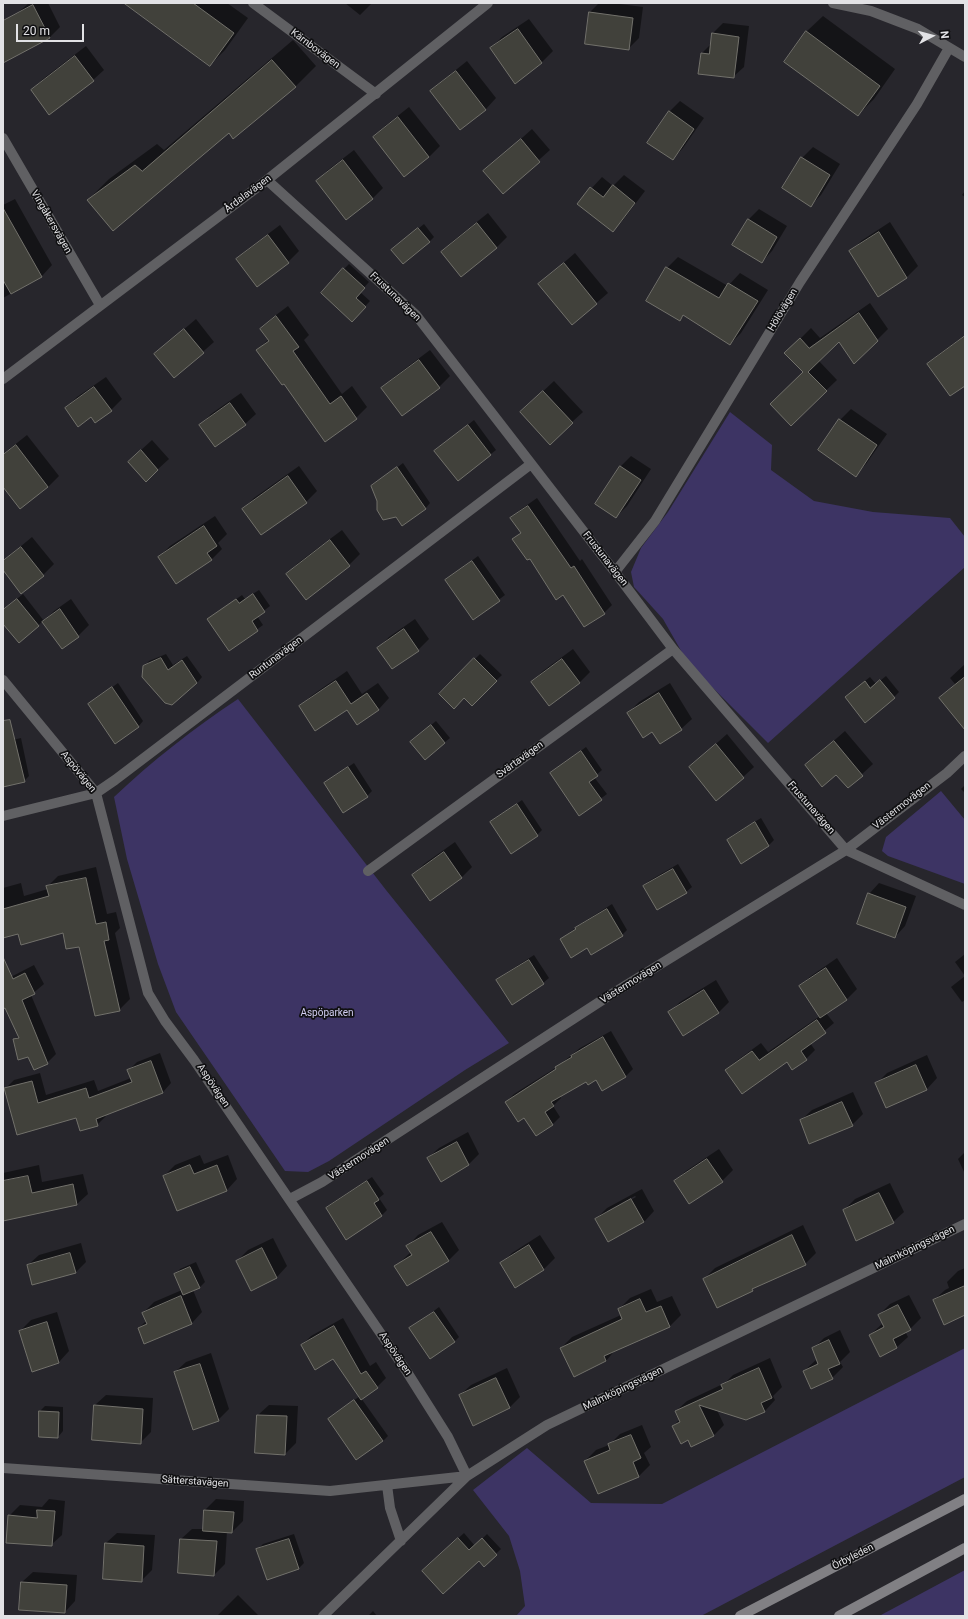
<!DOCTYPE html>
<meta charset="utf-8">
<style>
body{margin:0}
#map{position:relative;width:968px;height:1619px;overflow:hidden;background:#27262c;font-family:Roboto,sans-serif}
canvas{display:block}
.frame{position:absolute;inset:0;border:4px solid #e2e2e5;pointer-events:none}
.north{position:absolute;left:912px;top:16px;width:40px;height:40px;-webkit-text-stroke:3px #101012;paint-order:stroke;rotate:84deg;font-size:11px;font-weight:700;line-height:16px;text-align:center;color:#e2e2e5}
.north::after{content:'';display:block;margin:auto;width:14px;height:18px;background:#e2e2e5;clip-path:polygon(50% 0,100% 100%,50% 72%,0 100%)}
.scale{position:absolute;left:16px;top:24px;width:68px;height:18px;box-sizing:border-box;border:2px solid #e2e2e5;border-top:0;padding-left:5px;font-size:12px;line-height:14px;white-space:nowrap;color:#e2e2e5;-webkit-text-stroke:3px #101012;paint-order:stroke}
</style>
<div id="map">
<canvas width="968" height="1619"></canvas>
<div class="frame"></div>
<div class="north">N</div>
<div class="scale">20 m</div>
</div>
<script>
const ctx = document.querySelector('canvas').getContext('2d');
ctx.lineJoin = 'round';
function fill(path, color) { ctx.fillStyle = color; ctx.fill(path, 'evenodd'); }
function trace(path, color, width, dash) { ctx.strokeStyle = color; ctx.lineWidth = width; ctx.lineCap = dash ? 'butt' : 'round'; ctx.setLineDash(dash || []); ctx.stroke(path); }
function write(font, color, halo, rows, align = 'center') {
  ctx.font = font + ' Roboto,sans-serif'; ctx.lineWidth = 3.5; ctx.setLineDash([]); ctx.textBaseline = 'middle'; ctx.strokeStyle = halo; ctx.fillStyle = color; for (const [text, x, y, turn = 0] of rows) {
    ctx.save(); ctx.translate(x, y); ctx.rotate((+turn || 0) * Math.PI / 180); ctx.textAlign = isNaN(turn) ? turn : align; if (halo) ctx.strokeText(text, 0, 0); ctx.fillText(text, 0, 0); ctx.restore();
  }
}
const green = new Path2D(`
 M730 412 772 445 771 470 814 501 873 512 950 518 965 537V567L768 743 688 663 663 619 634 587 631 572 641 548 668 512Z
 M238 699 386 890 509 1043 465 1070 329 1161 308 1172 285 1171 176 1012 158 964 127 859 114 797C152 761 194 728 238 699Z
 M941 791 965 820V884L888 856 882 851 886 837Z
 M965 1348V1477L701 1616H516L525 1606 520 1571 509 1536 473 1490 527 1448 591 1503 662 1504Z
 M965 1570V1616H880L881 1615Z`);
const shadow = new Path2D(`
 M29 3H48L60 27 50 37 14 16Z
 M137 3H227L248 18 225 50 210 65Z
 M345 3H372L360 15Z
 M599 3H612L643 7 639 38 628 49 590 12Z
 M823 16 895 69 874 99 858 115 806 32Z
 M529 19 553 51 542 62 515 83 491 48 502 37Z
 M723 23 749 26 744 67 733 77 701 54 711 44 713 33Z
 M293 40 316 66 295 87 229 132 88 200 109 179 157 144 164 150Z
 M86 46 104 70 93 80 32 90 43 79Z
 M467 61 496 98 486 109 460 129 431 91 442 81Z
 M680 101 704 118 683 148 673 159 669 112Z
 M409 107 440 146 429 157 374 137 385 126Z
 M532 129 550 150 503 192 485 171Z
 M813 147 840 164 821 195 811 205 802 158Z
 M354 150 383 188 372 199 317 181 328 170Z
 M624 175 645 191 623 220 613 231 578 203 602 177 613 186Z
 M965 191V197L962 195Z
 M15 199 52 265 42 276 3 298V205Z
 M759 209 787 226 772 251 762 262 748 220Z
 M488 213 507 237 496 248 442 252 453 241Z
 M890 222 918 266 907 277 879 295 851 252 861 241Z
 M424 224 434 237 429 242 398 245Z
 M280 225 299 251 288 262 257 286 237 259 248 249Z
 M575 253 608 293 572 324 539 284Z
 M678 257 728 286 740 273 768 290 741 333 730 344 684 315 680 320 667 268Z
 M349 264 369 282 360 292 370 301 357 315 344 269Z
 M870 303 888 329 854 363 839 341 819 361 837 380 791 424 804 372 786 353 811 328 820 338Z
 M288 306 309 335 304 340 342 394 352 386 367 407 356 418 284 382 257 350 269 339 261 329 272 318Z
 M196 319 214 342 174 377 155 354Z
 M965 335V385L928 364 939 354Z
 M430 350 450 376 439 387 383 388 394 377Z
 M106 377 122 399 111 410 91 416 66 408 77 397Z
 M554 381 583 412 572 422 521 412Z
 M241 393 256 414 245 424 201 425 211 414Z
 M851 409 887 434 866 464 856 475 840 420Z
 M474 420 496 450 458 480 435 451Z
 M27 435 59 476 48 487 20 508 3 485V454Z
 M152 440 169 459 146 480 140 451Z
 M631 456 651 469 627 506 616 517 621 466Z
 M403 463 430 503 425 509 396 516 378 501 372 487Z
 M299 466 317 491 306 502 261 534 243 509 254 498Z
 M537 498 580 561 582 559 612 605 604 613 563 594 514 539 521 532 512 518 520 510Z
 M215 516 227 534 218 543 222 549 211 560 159 557 170 546Z
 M342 530 360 554 349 565 306 599 287 574 298 563Z
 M32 537 54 564 43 575 21 592 3 569V561Z
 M478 556 505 595 473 619 446 580Z
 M259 590 270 606 257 616 263 625 229 650 208 619 242 595 245 599Z
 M23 594 44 621 54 611 71 599 89 625 78 636 43 621 19 642 3 621V610Z
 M415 619 429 639 418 650 379 648 389 637Z
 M573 649 590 672 579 683 532 682 543 671Z
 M166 654 173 665 187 656 202 677 197 683 144 667 149 661Z
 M480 654 502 675 472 704 464 697 440 694Z
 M965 664V710L940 698 955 684 950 678Z
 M347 671 362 694 378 683 389 698 379 709 357 724 347 708 300 707 311 696Z
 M886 676 899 692 894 697 851 692 870 677 876 684Z
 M118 683 143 721 138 727 89 704Z
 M670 683 692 719 681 729 652 730 628 713 639 702Z
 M436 721 450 738 425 759 411 742Z
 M845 731 873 764 848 787 836 774 806 765Z
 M727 734 754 767 743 777 690 767Z
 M21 738 29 776 24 781 3 786V739L4 742Z
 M586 747 602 770 594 777 607 794 580 814 551 773Z
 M354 763 372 791 367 796 325 783Z
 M965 785V793L961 789Z
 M522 800 542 830 537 835 491 822Z
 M761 818 774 840 769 845 741 862 728 840 733 835Z
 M455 842 472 867 462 877 430 900 413 875 424 864Z
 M678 864 692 887 686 892 644 886 649 881Z
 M96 867 107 914 116 912 120 928 115 933 130 999 119 1010 80 945 63 932 19 933 3 937V888L21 883 24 896 48 889 47 887 58 876Z
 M879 883 916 896 905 926 895 937 869 894Z
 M612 904 627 930 622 935 588 947 561 939 582 923Z
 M965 954V976L955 962Z
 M534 955 549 978 543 983 497 980 503 975Z
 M837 958 857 989 846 1000 826 1013 834 1023 810 1043 815 1050 806 1059 787 1060 726 1070 735 1062 761 1043 768 1052 820 1016 800 986 811 976Z
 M34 965 44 984 31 995 56 1054 47 1063 14 1040 19 1035 3 1002V981Z
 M965 976V1000L962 1002 951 987Z
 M716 980 729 1002 718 1013 670 1012 680 1002Z
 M611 1031 633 1069 625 1077 587 1080 560 1096 561 1098 553 1106 560 1117 552 1125 525 1117 506 1102 514 1094 557 1067 580 1048Z
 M160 1053 171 1083 163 1092 105 1114 106 1116 97 1125 76 1117 17 1134 5 1089 14 1080 40 1073 46 1095 94 1080 98 1091 131 1078 128 1071 137 1062Z
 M927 1055 937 1078 927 1089 886 1107 876 1084 887 1073Z
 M853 1092 863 1114 852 1125 801 1120 812 1110Z
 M468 1132 479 1154 469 1164 428 1158 439 1148Z
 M719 1149 733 1170 722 1181H675L686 1171Z
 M965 1152V1174L958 1159Z
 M200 1155 204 1164 228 1155 237 1179 227 1190 177 1210 164 1176 175 1165Z
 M39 1165 42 1182 83 1174 88 1194 77 1204 3 1220V1173Z
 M372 1177 384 1194 379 1198 387 1210 382 1215 346 1238 327 1208 332 1203Z
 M890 1183 904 1212 893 1222 844 1210 855 1199Z
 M642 1189 654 1211 644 1222 596 1219 607 1208ZM635 1196 636 1197 607 1213V1211Z
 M442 1222 459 1250 448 1261 396 1266 411 1252 408 1246 418 1235Z
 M803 1225 816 1253 805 1264 758 1285 752 1290 704 1279 715 1268Z
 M540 1235 555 1258 544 1269 516 1287 501 1264 512 1253Z
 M273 1238 287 1266 277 1277 252 1290 237 1261 248 1250Z
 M81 1243 86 1262 75 1273 28 1265 39 1255Z
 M196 1262 205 1282 200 1287 193 1290 202 1312 192 1323 139 1328 146 1321 143 1313 154 1302 182 1290 175 1275 180 1269Z
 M965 1268V1314L934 1300 945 1290 949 1288 947 1282 958 1271Z
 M651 1289 657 1302 672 1296 681 1315 670 1326 616 1349 606 1361 561 1348 572 1337 621 1315 619 1309 630 1298Z
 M909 1295 921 1318 910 1329 905 1331 908 1337 897 1347 880 1356 870 1335 883 1323 879 1315 890 1304Z
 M439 1307 459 1337 454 1342 410 1329Z
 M57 1312 69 1351 59 1362 20 1331 31 1320Z
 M343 1318 370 1366 376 1362 386 1378 377 1387 361 1398 388 1436 383 1441 329 1419 360 1396 334 1357 302 1345 311 1336Z
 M840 1330 850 1352 840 1362 843 1367 832 1378 804 1371 817 1359 813 1349 824 1338Z
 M211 1353 229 1409 218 1420 175 1372 186 1362Z
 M770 1358 782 1387 773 1396 775 1400 765 1411 717 1410 724 1425 713 1436 689 1439 673 1426 680 1419 676 1411 687 1401 725 1383 733 1375Z
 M507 1368 520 1397 509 1408 460 1395 471 1385Z
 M106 1395 153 1398 151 1432 140 1443 95 1405Z
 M269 1405 298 1406 296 1443 285 1454 258 1415Z
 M45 1406 63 1407V1431L58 1437 40 1411Z
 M642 1425 651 1447 644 1453 650 1465 639 1476 599 1493 585 1461 596 1450 609 1445 620 1434Z
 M49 1499 65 1501 62 1535 51 1545 9 1516 20 1505 42 1507Z
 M216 1499 244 1501 243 1521 232 1532 227 1531 225 1564 214 1575 181 1539 192 1529H204L205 1510Z
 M117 1533 155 1535 152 1570 141 1581 106 1543Z
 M464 1533 475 1546 487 1534 501 1549 484 1565 479 1560 428 1566Z
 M294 1534 304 1563 299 1568 258 1549 263 1544Z
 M33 1572 77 1575 75 1601 65 1612 22 1582Z
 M238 1595 259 1616H217Z
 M373 1611 377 1616H368Z`);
const building = new Path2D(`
 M124 3H193L234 33 210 66Z
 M33 5 50 38 3 63V21Z
 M589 12 633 18 629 50 585 44Z
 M518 29 542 63 515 84 490 48Z
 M806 31 880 86 858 116 784 62Z
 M712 33 739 37 734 78 698 74 701 53 709 54Z
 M75 56 94 81 49 115 31 90Z
 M272 60 296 87 233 139 229 133 113 231 87 200 135 165 142 171Z
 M456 71 486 110 460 130 430 91Z
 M669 111 694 129 673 160 647 143Z
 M398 117 429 157 404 177 373 137Z
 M521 139 540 162 503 194 483 171Z
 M801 157 830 175 811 207 782 188Z
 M343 160 373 199 346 220 316 181Z
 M613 185 635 203 613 232 577 204 590 187 603 197Z
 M3 208 42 277 11 294 3 280Z
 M748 219 777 237 762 263 732 245Z
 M477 223 497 248 461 277 441 252Z
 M418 228 430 242 403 264 391 250Z
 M879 232 907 278 878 297 849 251Z
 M268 235 289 263 257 287 236 259Z
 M564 263 597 304 572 325 538 284Z
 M666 267 719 298 728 283 758 301 730 345 683 315 680 321 646 301Z
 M343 268 365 288 356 298 366 307 352 322 321 293Z
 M859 313 878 341 854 364 839 342 808 372 827 391 791 426 770 404 803 372 784 353 800 338 809 348Z
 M276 316 299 347 293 351 330 404 341 396 357 419 325 442 284 384 282 385 256 350 269 341 260 329Z
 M184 329 204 353 174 378 154 354Z
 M965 336V386L950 396 927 364Z
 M419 360 440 388 402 416 381 388Z
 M94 387 112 411 95 423 91 417 78 427 65 408Z
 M543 391 573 423 550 445 520 412Z
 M230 403 246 425 215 447 199 425Z
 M839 419 877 445 856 477 818 450Z
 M468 425 491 455 458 481 434 451Z
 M16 445 48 487 20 509 3 487V455Z
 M141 450 158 470 146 482 128 462Z
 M620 466 641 480 616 518 595 504Z
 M397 467 426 509 402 526 396 517 383 520 377 510V501L371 486Z
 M288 476 307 503 261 535 242 509Z
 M528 506 571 568 574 566 605 614 584 627 563 595 556 600 530 559 527 560 512 539 521 533 510 518Z
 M204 526 217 546 207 553 212 560 176 584 158 557Z
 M330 540 350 566 306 600 286 574Z
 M21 547 44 576 21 594 3 570V561Z
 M472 561 500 601 473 620 445 580Z
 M253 594 265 612 252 621 258 631 229 651 207 619 236 599 239 603Z
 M17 599 39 626 19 643 3 624V610Z
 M60 609 79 637 62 649 42 622Z
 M404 629 419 651 392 669 377 648Z
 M161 658 168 670 182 660 197 683 172 705 165 703 142 677 143 666Z
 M474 658 497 681 472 706 464 698 454 709 439 694Z
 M562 659 580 683 549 706 531 682Z
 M965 677V730L939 698Z
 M880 680 895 698 865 723 845 697 865 681 870 688Z
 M336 681 351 704 367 693 379 710 357 725 347 710 315 731 299 706Z
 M112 687 139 727 115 744 88 704Z
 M659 693 682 730 660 744 652 732 643 738 627 713Z
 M10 720 25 782 3 787V721Z
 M431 725 445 743 425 760 410 742Z
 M834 741 863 776 848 788 836 775 822 787 805 765Z
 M716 744 744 778 716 801 689 767Z
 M581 751 598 776 589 782 602 800 579 816 550 773Z
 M348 767 368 797 343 813 324 783Z
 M517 804 538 836 511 854 490 822Z
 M755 822 769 846 741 864 727 840Z
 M444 852 462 878 430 901 412 875Z
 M673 869 687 893 657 910 643 886Z
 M86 878 96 924 106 922 109 940 104 941 120 1011 95 1016 79 947 66 949 63 933 21 945 18 934 3 938V909L49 896 46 886Z
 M868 893 906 907 895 938 857 924Z
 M607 909 623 936 591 955 587 948 571 958 560 939 576 929 575 928Z
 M3 957 13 979 25 973 35 994 22 1000 48 1064 34 1070 28 1057 18 1060 13 1039 19 1038 5 1008 3 1009Z
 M529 960 544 984 512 1005 496 980Z
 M826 968 847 1000 820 1018 799 986Z
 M704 990 719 1013 683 1036 668 1012Z
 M817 1020 826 1033 801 1051 807 1060 792 1070 787 1062 742 1094 725 1070 752 1051 759 1060Z
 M603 1037 626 1077 602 1091 596 1080 588 1085 586 1082 551 1102 554 1106 545 1112 553 1125 536 1136 524 1118 518 1122 505 1102 556 1069 555 1067 572 1057 571 1056Z
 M151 1061 163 1093 96 1119 98 1126 80 1131 76 1118 17 1135 4 1088 32 1081 38 1103 86 1088 89 1098 132 1082 127 1070Z
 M916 1065 927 1090 886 1108 875 1083Z
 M842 1102 853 1126 809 1144 800 1120Z
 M457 1142 469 1165 441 1182 427 1158Z
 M707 1159 723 1182 689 1204 674 1181Z
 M190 1165 194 1174 217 1165 227 1191 177 1211 163 1176Z
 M28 1176 32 1193 73 1184 77 1205 3 1221V1181Z
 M367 1181 379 1200 374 1203 382 1216 346 1240 326 1208Z
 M879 1193 894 1223 856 1241 843 1210Z
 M631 1199 644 1222 608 1242 595 1219Z
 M431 1232 449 1261 407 1286 394 1266 412 1255 406 1246Z
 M792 1235 806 1265 752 1289 753 1291 717 1308 703 1279Z
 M529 1245 544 1270 515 1288 500 1263Z
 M262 1248 277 1278 251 1291 236 1261Z
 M70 1253 76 1273 32 1285 27 1265Z
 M190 1267 200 1288 183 1295 174 1274Z
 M965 1286V1315L944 1325 933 1300Z
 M181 1296 192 1324 144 1344 138 1328 147 1324 142 1313Z
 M640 1299 646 1312 661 1306 670 1327 604 1356 606 1361 574 1377 560 1348 622 1319 618 1309Z
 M898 1305 911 1330 893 1339 897 1348 880 1357 869 1335 884 1327 878 1315Z
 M434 1312 455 1342 430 1359 409 1328Z
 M47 1322 59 1363 32 1372 19 1331Z
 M334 1326 361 1374 366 1371 378 1388 361 1400 333 1359 315 1370 301 1345Z
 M829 1340 840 1364 828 1369 833 1379 811 1389 803 1371 818 1364 812 1348Z
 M200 1364 219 1421 193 1430 174 1372Z
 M759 1368 772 1398 761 1403 765 1412 746 1420 699 1405 714 1436 691 1447 688 1440 681 1444 672 1426 680 1422 675 1411 723 1389 721 1385Z
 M496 1378 510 1408 473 1426 459 1395Z
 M354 1400 383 1441 356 1460 328 1419Z
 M94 1405 143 1409 141 1444 92 1440Z
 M39 1411 59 1412 58 1438 39 1437Z
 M257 1415 287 1416 285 1455 255 1453Z
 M631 1435 641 1458 633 1462 639 1477 598 1494 584 1461 610 1450 608 1444Z
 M37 1510 55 1511 52 1546 6 1543 8 1515 37 1518Z
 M204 1510 234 1512 232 1533 203 1531Z
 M458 1538 469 1550 482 1538 497 1555 484 1567 479 1561 443 1594 422 1571Z
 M180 1539 217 1541 214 1576 178 1573Z
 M289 1539 299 1569 267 1580 256 1549Z
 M105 1543 144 1546 142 1582 103 1579Z
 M21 1582 67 1585 65 1613 19 1610Z`);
const minor = new Path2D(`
 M253 3 376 94
 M833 3 871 11 918 29 965 57
 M3 138 100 305
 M267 180 416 315 615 572 673 649 846 850 965 905
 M3 379 267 180 488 3
 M615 572 655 521 800 282 917 104 949 48
 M3 680 96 793 148 993 165 1021 194 1060 407 1372 448 1437 467 1476 330 1491 3 1468
 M3 816 96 793 115 780 531 464
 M368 871 673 649
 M290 1199 322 1182 607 997 846 850 947 773 965 756
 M387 1485 390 1508 401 1541
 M323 1616 467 1476 547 1425 965 1224`);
const secondary = new Path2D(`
 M740 1616 965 1499
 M839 1616 965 1548`);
const streetNames = [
 ["Kärnbovägen",315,49,37],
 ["Årdalavägen",248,194,-37],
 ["Vingåkersvägen",51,222,60],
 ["Frustunavägen",395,297,44],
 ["Hölövägen",783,310,-59],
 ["Frustunavägen",605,559,52],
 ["Runtunavägen",276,658,-37],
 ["Svärtavägen",520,760,-36],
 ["Aspövägen",78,772,51],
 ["Västermovägen",902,806,-38],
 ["Frustunavägen",811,808,49],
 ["Västermovägen",631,983,-32],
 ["Aspövägen",213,1086,56],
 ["Västermovägen",359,1159,-33],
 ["Malmköpingsvägen",915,1248,-26],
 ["Aspövägen",395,1354,56],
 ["Malmköpingsvägen",623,1389,-26],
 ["Sätterstavägen",195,1482,4],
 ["Örbyleden",853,1557,-27]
];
const parkNames = [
 ["Aspöparken",327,1013]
];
fill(green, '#3d3464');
fill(shadow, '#0007');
fill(building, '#41413b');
trace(building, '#72716b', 1);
trace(minor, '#606063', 10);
trace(secondary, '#818084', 10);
write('10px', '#e2e2e5', '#101012', streetNames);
write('10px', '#d2cef2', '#101012', parkNames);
</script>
